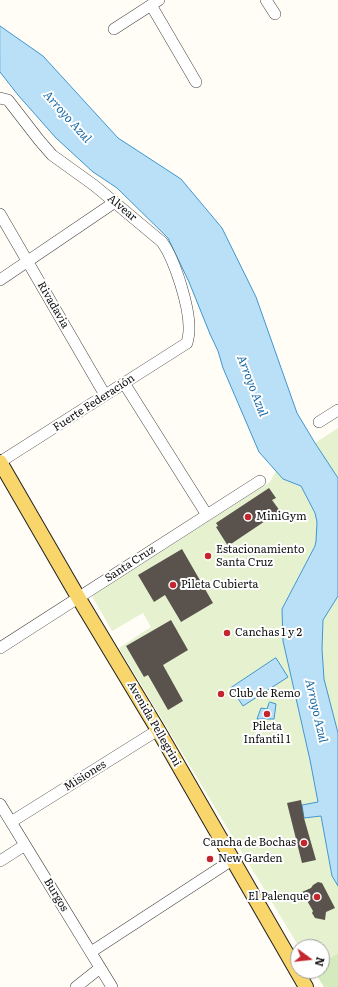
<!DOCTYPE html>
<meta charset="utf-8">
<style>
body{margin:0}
#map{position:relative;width:338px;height:987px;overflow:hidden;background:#fffdf5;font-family:Literata,serif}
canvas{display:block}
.north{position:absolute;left:290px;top:939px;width:40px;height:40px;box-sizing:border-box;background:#fff;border:1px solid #a0a0a0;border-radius:50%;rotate:105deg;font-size:11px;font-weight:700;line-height:16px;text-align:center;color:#111}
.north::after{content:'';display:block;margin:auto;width:14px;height:18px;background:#c4262e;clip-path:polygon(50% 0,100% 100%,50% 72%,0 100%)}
</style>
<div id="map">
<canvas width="338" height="987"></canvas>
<div class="north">N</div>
</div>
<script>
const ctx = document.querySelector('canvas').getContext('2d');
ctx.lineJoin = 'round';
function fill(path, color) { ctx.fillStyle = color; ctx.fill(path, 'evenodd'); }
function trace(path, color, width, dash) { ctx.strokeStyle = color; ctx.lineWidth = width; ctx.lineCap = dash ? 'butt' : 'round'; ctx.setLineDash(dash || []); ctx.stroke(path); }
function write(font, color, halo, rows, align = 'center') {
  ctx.font = font + ' Literata,serif'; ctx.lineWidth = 4; ctx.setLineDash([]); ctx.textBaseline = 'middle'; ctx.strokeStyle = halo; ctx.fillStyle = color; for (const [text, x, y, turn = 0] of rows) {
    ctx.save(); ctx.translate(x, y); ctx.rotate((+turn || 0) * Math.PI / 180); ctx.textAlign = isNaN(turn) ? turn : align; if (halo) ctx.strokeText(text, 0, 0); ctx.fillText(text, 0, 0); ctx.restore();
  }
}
const green = new Path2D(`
 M338 953V987H324L314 971H322V963Z`);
const pitch = new Path2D(`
 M338 428V478L315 443Z
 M276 471 283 479 301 486 315 513 317 522 316 541 315 546 282 609 283 641 310 760 332 876 338 886V953L322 963V947H299L119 648 151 627 143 613 112 631 92 596 270 482Z
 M338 596V733L324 679 322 649 323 620Z`);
const water = new Path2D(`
 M0 26 43 56 118 138 181 179 222 228 256 297 297 413 315 443 338 478V596L323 620 322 649 324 679 338 733V886L332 876 321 816 304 818 302 805 318 802 310 760 283 641 282 609 315 546 316 541 317 522 315 513 301 486 283 479 259 452 223 368 218 351 210 334 189 282 168 238 117 188 93 172 56 138 18 95 0 72Z
 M276 658 288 677 243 706 231 688Z
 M270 702 276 704 274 719H257L261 708 267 709 269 703Z`);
const building = new Path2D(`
 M269 488 276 498 272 500 280 511 228 546 216 527 218 526 216 523Z
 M182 549 213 603 181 622 165 595 154 602 138 575Z
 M171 620 188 650 163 665 183 701 168 710 148 675 144 677 126 646Z
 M301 800 304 818 316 860 302 863 287 803Z
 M318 882 322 883 335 908 326 912 325 920 315 918 312 913 313 911 302 892 311 888 313 885Z`);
const minor = new Path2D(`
 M266 0 275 14
 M151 5 196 82
 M114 29 159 0
 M0 98 8 100 39 140 52 155 95 186 162 242C175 260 190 308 189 330 189 335 188 339 187 343L0 462
 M0 214 105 395
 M0 280 115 202
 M124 383 207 515
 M319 422 338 410
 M0 648 260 481
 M0 804 112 987
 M11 822 158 730
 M0 861 25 845
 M91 952 232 860
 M76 987 100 968`);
const major = new Path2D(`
 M0 462 78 597 158 730 306 987`);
const markers = [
 [248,517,4,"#c4262e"],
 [208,556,4,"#c4262e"],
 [173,585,4,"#c4262e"],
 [227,633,4,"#c4262e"],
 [221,694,4,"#c4262e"],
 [267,714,4,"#c4262e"],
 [304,843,4,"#c4262e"],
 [210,859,4,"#c4262e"],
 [317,897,4,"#c4262e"]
];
const streetNames = [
 ["Alvear",122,208,40],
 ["Rivadavia",53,305,60],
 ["Fuerte Federación",94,403,-33],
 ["Santa Cruz",130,564,-33],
 ["Avenida Pellegrini",154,724,60],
 ["Misiones",85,776,-32],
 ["Burgos",56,895,59]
];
const poiNames = [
 ["MiniGym",256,517],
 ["Estacionamiento",216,550],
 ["Santa Cruz",216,563],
 ["Pileta Cubierta",181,585],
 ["Canchas 1 y 2",235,633],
 ["Club de Remo",229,694],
 ["Pileta",267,727,"center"],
 ["Infantil 1",267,740,"center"],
 ["Cancha de Bochas",296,843,"right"],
 ["New Garden",218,859],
 ["El Palenque",309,897,"right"]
];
const waterNames = [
 ["Arroyo Azul",67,117,48],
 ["Arroyo Azul",252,386,69],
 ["Arroyo Azul",316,711,77]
];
fill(green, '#d5ebbd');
fill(pitch, '#e6f2cf');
fill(water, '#b9e0f7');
trace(water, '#3f96cf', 1);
fill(building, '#5a524d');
trace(minor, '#444', 12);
trace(major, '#222', 16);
trace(minor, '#fff', 11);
trace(major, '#f9d66b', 14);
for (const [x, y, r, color] of markers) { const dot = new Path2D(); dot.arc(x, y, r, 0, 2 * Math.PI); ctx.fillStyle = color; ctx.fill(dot); trace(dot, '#fff', 1.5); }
write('11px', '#111', '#fff', streetNames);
write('11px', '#111', '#fff', poiNames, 'left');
write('italic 12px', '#1768a6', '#fff', waterNames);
</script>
